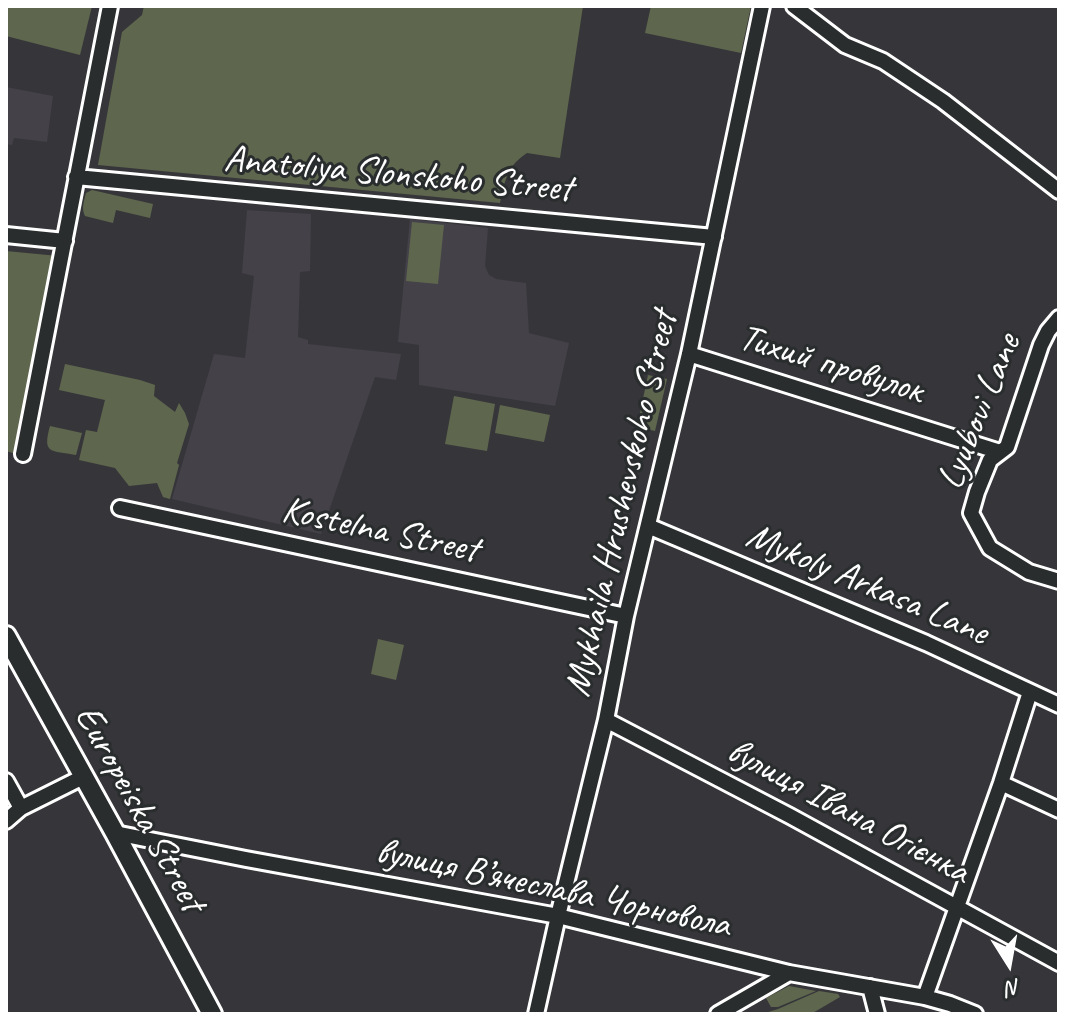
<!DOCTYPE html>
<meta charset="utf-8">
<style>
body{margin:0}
#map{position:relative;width:1065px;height:1020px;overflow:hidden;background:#36363a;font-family:Caveat,sans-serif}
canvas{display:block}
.frame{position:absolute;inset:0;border:8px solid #fff;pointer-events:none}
.north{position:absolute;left:969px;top:924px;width:80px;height:80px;-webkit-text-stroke:6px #2a2d2e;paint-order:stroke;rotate:169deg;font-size:22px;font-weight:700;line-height:32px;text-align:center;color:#fff}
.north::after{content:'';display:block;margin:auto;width:28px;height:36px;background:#fff;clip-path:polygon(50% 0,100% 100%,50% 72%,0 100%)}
</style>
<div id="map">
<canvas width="1065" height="1020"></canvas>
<div class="frame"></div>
<div class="north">N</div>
</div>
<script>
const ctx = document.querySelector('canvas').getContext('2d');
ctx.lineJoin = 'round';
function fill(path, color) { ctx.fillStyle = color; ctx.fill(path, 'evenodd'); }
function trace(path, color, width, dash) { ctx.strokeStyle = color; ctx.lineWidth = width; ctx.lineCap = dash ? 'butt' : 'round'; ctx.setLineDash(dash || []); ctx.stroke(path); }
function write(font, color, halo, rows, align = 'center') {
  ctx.font = font + ' Caveat,sans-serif'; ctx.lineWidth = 6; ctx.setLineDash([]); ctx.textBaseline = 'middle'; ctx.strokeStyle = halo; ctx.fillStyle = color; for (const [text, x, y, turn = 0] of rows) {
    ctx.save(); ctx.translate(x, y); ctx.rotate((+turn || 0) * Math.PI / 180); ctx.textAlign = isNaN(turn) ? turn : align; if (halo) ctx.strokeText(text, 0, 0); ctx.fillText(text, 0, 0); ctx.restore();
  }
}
const built = new Path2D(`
 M6 87 53 96 47 142 14 138 12 145 6 144Z
 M247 210 311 214 310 271 300 272 298 337 308 340V344L401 354 396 380 375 377 321 534 172 499 214 354 245 358 254 276 242 273Z
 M410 219 488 228 485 266 489 275 496 279 526 283 529 333 569 343 555 406 419 385V345L398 342Z`);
const green = new Path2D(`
 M6 6H92L80 55 6 36Z
 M144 6H583L560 158 527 153C507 166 505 180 500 203L98 165 122 32 142 15Z
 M651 6H751L741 53 645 33Z
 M92 190 153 204 150 218 116 210 113 223 85 216C81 209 84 201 86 193Z
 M412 222 444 225 438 284 406 281Z
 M6 251 58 256 20 455 6 451Z
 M65 364 140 380 155 385 154 396 175 412 179 403 185 413 189 424 177 463 179 465 170 499 163 497 157 483 129 486 115 468 79 460 86 430 97 432 105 400 59 390Z
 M648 375 667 379 655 431 637 427Z
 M454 396 495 404 487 451 445 444Z
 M500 405 550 415 544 442 495 433Z
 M50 426 82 433 76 455C51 450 42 455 50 426Z
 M378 639 404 645 396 680 371 674Z
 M789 986 816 991 778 1007H771L766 998Z
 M819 991 838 994 840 997 811 1014H762L778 1009Z`);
const minor = new Path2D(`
 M794 6 845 45 883 61 943 101 1059 191
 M76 177 714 237
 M6 235 65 241
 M1059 318 1048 331 1041 345 1007 447 990 460 977 492 971 513 990 548 1029 572 1059 581
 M689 354 1000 452
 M23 454 110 6
 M120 508 626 616
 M648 526 926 643 1059 705
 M606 720 790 816 1059 963
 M6 781 21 808
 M1001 783 1059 810
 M6 821 21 808 83 777
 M115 833 246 859 558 916 789 973 925 997 950 1004 975 1014
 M870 987 877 1014
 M925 997 1001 783 1030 692
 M536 1014 558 916 606 720 626 616 689 354 762 6
 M718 1014 789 973`);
const major = new Path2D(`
 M6 636 115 833 212 1014`);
const streetNames = [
 ["Anatoliya Slonskoho Street",398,175,5],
 ["Тихий провулок",831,365,17],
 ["Lyubovi Lane",980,412,-68],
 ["Mykhaila Hrushevskoho Street",622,504,-77],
 ["Kostelna Street",380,531,12],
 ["Mykoly Arkasa Lane",867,585,23],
 ["Europeiska Street",139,809,61],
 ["вулиця Івана Огієнка",848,812,28],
 ["вулиця В’ячеслава Чорновола",553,889,12]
];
fill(built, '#444149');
fill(green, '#5e674e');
trace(minor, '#fff', 20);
trace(major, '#fff', 24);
trace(minor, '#2a2d2e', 14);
trace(major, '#2a2d2e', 18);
write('38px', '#fff', '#2a2d2e', streetNames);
</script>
